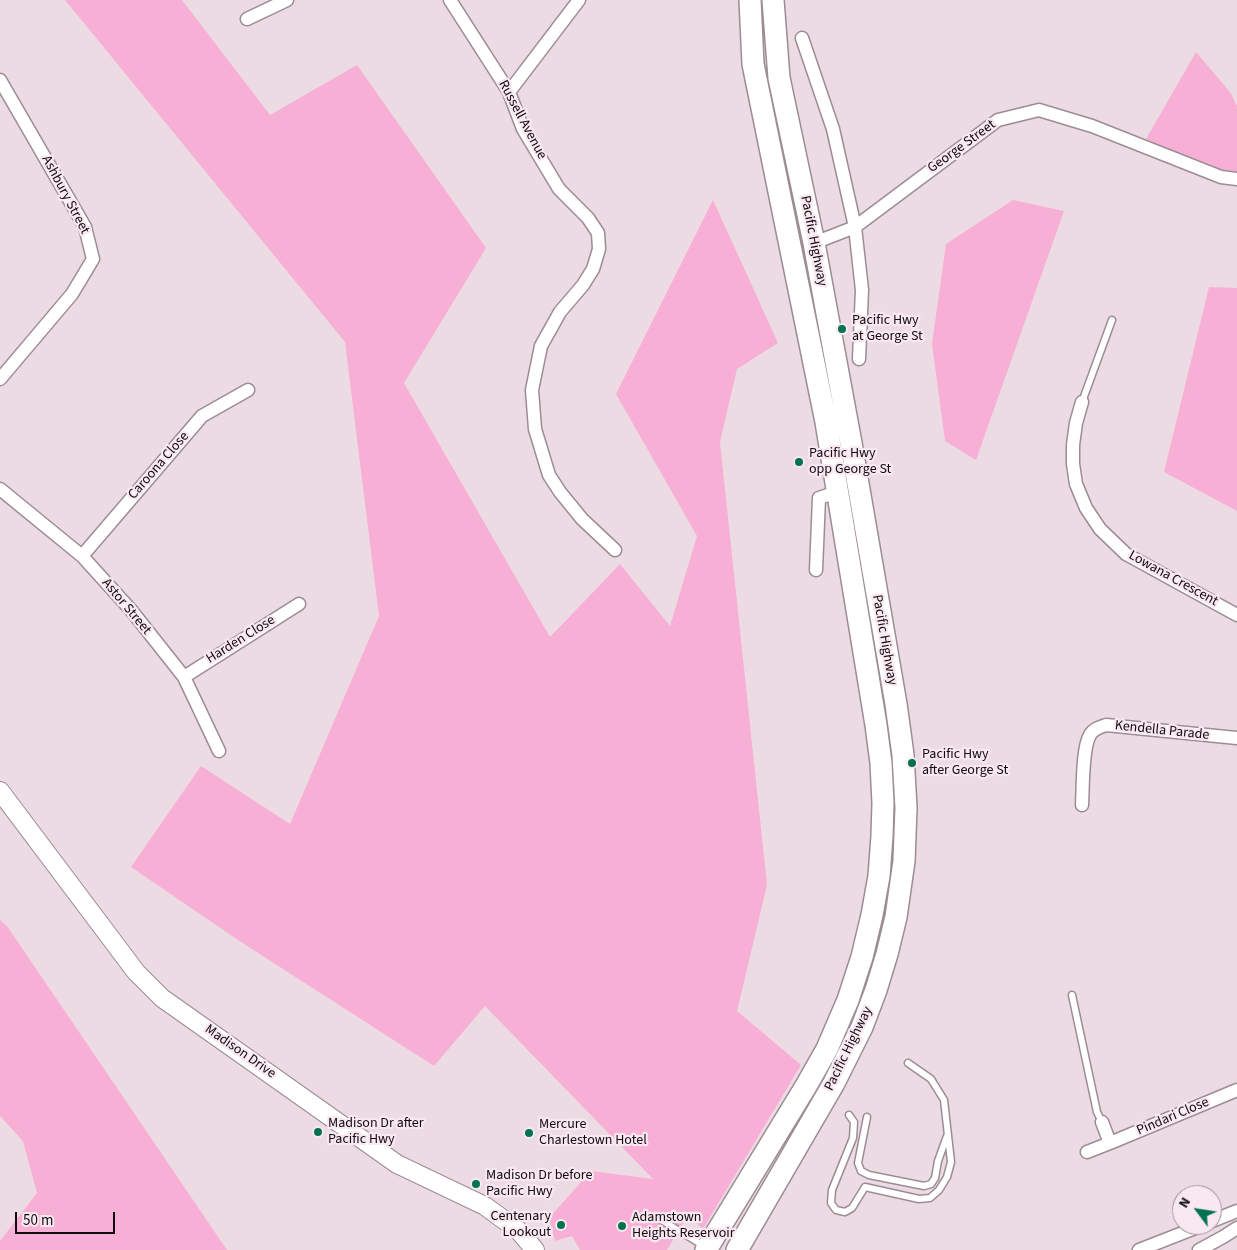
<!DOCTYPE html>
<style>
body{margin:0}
#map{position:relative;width:1237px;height:1250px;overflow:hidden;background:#ecdbe3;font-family:"Source Sans 3",sans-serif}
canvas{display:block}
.north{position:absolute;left:1172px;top:1185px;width:50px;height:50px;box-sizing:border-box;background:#f9e8f0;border:1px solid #9c9096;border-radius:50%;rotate:301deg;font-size:14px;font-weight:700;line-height:20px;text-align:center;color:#110b0e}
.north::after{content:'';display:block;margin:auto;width:18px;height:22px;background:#00734e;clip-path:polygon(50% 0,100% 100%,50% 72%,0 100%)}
.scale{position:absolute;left:15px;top:1212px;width:100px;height:22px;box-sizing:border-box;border:2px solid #110b0e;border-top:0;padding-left:6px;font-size:15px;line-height:18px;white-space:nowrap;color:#110b0e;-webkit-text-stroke:4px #f9e8f0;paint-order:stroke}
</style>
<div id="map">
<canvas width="1237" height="1250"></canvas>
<div class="north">N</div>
<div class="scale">50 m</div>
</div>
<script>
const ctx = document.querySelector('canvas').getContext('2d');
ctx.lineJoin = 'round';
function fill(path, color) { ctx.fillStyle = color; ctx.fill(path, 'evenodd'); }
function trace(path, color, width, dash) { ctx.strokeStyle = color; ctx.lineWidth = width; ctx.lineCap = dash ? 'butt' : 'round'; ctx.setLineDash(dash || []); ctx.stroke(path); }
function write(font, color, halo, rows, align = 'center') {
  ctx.font = font + ' "Source Sans 3",sans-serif'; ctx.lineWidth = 4.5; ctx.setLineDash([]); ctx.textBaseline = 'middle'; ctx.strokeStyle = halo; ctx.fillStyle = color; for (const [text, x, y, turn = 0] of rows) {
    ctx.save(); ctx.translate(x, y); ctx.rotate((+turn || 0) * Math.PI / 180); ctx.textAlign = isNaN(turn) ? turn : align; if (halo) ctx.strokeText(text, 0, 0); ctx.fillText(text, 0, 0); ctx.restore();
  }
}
const green = new Path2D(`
 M65 0H182L270 115 357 65 486 248 404 383 550 637 620 564 670 626 697 536 616 394 713 200 778 343 737 369 720 442 767 885 737 1011 801 1065 703 1229 688 1215 667 1250H580L572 1236 555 1241 549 1218 591 1171 653 1179 485 1006 434 1066 241 942 131 867 201 766 290 824 379 616 345 342Z
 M1196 52 1230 92 1237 106V174H1221L1146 139Z
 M1013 200 1064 211 976 460 945 441 932 344 946 244Z
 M1209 287 1237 288V511L1164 472Z
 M0 920 7 926 227 1250H0V1241L37 1193 23 1141 0 1116Z`);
const service = new Path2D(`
 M1082 402 1112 320
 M1072 995 1097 1112 1102 1122
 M849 1115 854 1122 853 1138 832 1190 831 1203 836 1210 845 1212 852 1208 865 1187 919 1199 930 1198 939 1190 947 1177 951 1162 944 1100 931 1079 908 1063
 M867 1117 858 1163 861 1171 869 1175 924 1186 931 1184 935 1178 938 1161 947 1136
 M658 1218 704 1246`);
const minor = new Path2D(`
 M450 0 509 92 523 129 559 189 588 218 598 233 599 249 593 269 583 285 560 312 541 346 532 390 535 429 549 475 560 492 582 519 615 550
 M247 19 287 0
 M802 38 833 129 855 227 862 290 859 359
 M0 80 85 227 93 259 72 294 0 379
 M509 92 579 0
 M814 243 855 227 998 120 1039 110 1092 126 1221 177 1237 179
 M1082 402 1076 423 1073 445V464L1076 484 1086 508 1100 529 1126 554 1237 615
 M0 489 82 556 131 610 184 677 219 751
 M82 556 202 416 248 390
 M816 570 819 498 837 492
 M184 677 299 604
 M1082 805C1083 789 1082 748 1090 735 1093 729 1100 727 1106 725L1237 738
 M1102 1122 1110 1143 1237 1090
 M1087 1152 1110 1143
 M1212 1221 1237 1211
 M1139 1250 1203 1225
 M1199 1250 1223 1237 1237 1228`);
const secondary = new Path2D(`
 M0 791 136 972 162 998 397 1164 485 1206 519 1231 535 1250`);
const trunk = new Path2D(`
 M706 1250 806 1086 827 1049 848 1000 862 957 872 915 879 876 882 836 883 803 881 763 876 725 863 646 826 422 753 64 750 0
 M737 1250 834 1083 862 1027 876 990 887 954 896 917 904 861 906 808 903 755 896 704 851 443 814 243 779 78 773 0`);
const markers = [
 [842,329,5,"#00734e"],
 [799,462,5,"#00734e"],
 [912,763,5,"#00734e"],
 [318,1132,5,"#00734e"],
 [529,1133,5,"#00734e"],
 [476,1184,5,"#00734e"],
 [561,1225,5,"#00734e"],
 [622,1226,5,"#00734e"]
];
const streetNames = [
 ["Russell Avenue",522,120,62],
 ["George Street",962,147,-36],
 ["Ashbury Street",65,195,62],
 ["Pacific Highway",813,241,79],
 ["Caroona Close",159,466,-49],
 ["Lowana Crescent",1173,579,29],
 ["Astor Street",126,607,50],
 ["Harden Close",241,640,-32],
 ["Pacific Highway",884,640,80],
 ["Kendella Parade",1162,731,6],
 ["Pacific Highway",849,1049,-64],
 ["Madison Drive",240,1052,35],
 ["Pindari Close",1173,1117,-23]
];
const poiNames = [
 ["Pacific Hwy",852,321],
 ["at George St",852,337],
 ["Pacific Hwy",809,454],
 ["opp George St",809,470],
 ["Pacific Hwy",922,755],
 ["after George St",922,771],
 ["Madison Dr after",328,1124],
 ["Pacific Hwy",328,1140],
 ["Mercure",539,1125],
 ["Charlestown Hotel",539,1141],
 ["Madison Dr before",486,1176],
 ["Pacific Hwy",486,1192],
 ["Centenary",551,1217,"right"],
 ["Lookout",551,1233,"right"],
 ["Adamstown",632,1218],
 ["Heights Reservoir",632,1234]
];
fill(green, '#f8afd5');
trace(service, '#9c8c94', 9);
trace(minor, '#9c8c94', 15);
trace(secondary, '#9c8c94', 20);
trace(trunk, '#9c8c94', 24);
trace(service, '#fff', 6);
trace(minor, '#fff', 12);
trace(secondary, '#fff', 18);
trace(trunk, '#fff', 21);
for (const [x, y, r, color] of markers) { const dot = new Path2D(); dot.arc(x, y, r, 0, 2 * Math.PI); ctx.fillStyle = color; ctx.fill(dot); trace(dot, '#f9e8f0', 2); }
write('14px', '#110b0e', '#f9e8f0', streetNames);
write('14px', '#110b0e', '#f9e8f0', poiNames, 'left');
</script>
